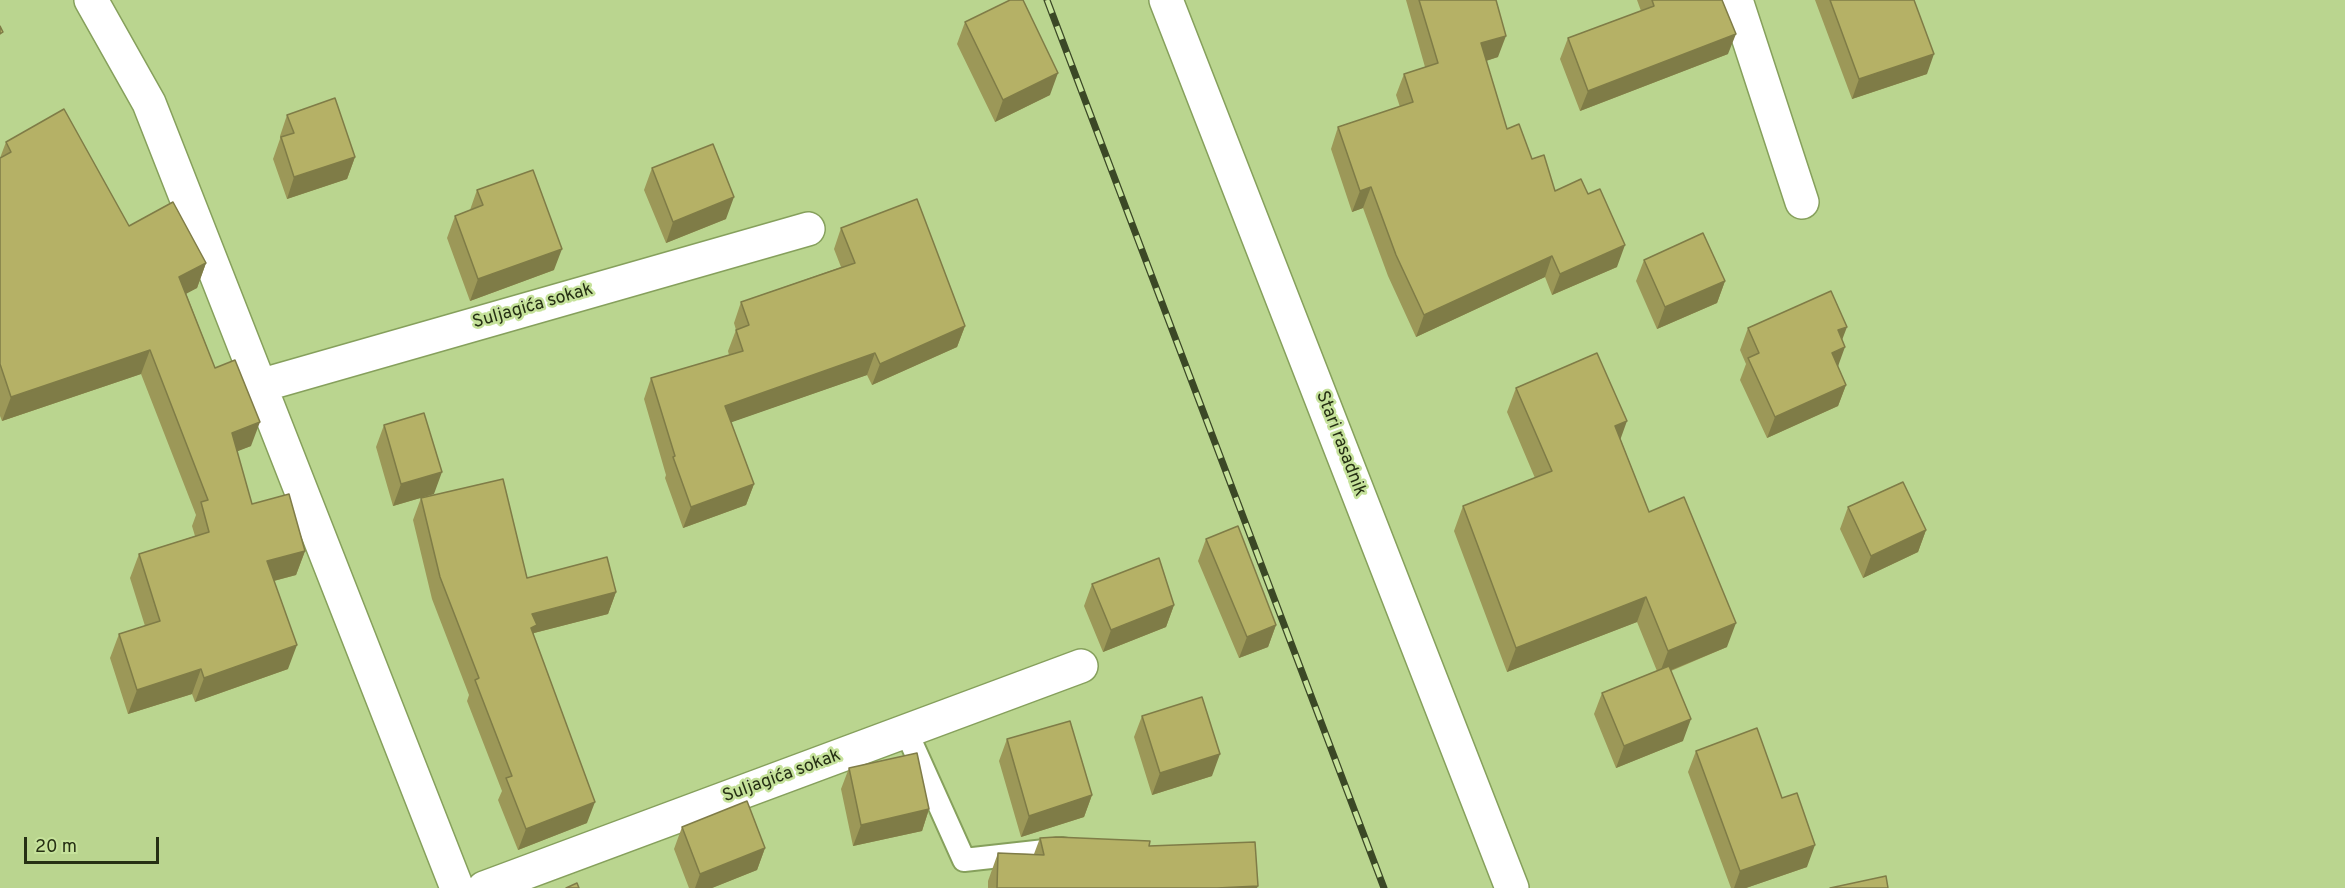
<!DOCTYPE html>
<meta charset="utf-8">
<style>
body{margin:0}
#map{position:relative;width:2345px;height:888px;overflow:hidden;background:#bad58f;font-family:Overpass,sans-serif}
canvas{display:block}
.scale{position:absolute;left:24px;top:837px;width:135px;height:27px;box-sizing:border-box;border:3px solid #263014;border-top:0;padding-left:8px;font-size:18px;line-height:21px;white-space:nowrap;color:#263014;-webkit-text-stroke:4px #c6e29b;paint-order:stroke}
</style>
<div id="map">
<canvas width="2345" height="888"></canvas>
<div class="scale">20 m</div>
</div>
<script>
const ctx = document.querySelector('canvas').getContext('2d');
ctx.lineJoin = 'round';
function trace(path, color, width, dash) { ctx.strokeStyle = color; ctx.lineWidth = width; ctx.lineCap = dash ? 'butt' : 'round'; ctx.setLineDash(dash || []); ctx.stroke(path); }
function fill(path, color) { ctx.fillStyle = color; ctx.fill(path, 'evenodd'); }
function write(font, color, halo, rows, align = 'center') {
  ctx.font = font + ' Overpass,sans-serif'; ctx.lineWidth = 5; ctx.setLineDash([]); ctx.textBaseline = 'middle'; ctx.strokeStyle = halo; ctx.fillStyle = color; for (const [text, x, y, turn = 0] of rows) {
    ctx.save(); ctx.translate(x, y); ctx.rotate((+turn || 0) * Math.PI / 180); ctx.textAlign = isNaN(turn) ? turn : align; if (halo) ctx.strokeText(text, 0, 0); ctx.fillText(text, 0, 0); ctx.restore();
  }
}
const lane = new Path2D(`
 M906 731 964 860 1063 849`);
const street = new Path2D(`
 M91 0 149 103 457 888
 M1166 0 1512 888
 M1736 0 1802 202
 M259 386 808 229
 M484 888 1081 666`);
const rail = new Path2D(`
 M1047 0 1384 888`);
const wall = new Path2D(`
 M1406 0H1496L1498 57 1486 61 1507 129 1532 159 1555 191 1617 267 1552 295 1545 277 1416 337 1388 276 1363 208 1352 212 1331 149 1338 127 1400 107 1396 95 1404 74 1425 67Z
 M1637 0H1722L1728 54 1580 111 1560 59 1568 38 1641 11Z
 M1815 0H1914L1927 74 1852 99Z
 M965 22 1050 95 995 122 957 44Z
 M287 115 355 157 347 179 287 199 273 159 280 139V136Z
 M6 142 129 226 206 263 197 288 186 293 215 368 251 446 237 451 252 504 305 551 296 575 274 581 288 669 195 702 192 694 128 714 110 658 119 634 145 626 130 578 139 554 195 536 192 526 196 515 141 374 2 421 0 416V158Z
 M652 168 726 219 666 243 644 190Z
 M477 190 554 270 470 301 447 238 455 216 470 210Z
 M841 228 965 326 957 347 872 385 867 375 731 422 754 484 746 505 683 528 665 478 666 475 644 399 651 378 729 355 728 351 736 330 734 323 741 302 841 267 834 249Z
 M1644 260 1725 281 1717 303 1657 329 1636 281Z
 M1748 328 1842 339 1838 367 1846 385 1838 406 1767 438 1740 380 1746 364 1740 350Z
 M1516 388 1620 438 1649 512 1727 647 1671 671 1683 741 1616 768 1594 714 1602 693 1657 671 1637 622 1507 672 1454 531 1463 506 1535 478 1507 412Z
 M384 425 434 494 393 506 376 447Z
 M421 498 527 578 616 592 608 614 534 633 533 635 587 823 518 850 498 800 502 791 467 701 469 695 432 599 413 520Z
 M1848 507 1926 530 1918 552 1863 578 1840 529Z
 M1206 539 1276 625 1268 647 1239 658 1198 561Z
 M1092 584 1174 605 1166 627 1103 652 1084 606Z
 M1142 716 1212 776 1152 795 1134 737Z
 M1007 739 1092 795 1084 817 1021 837 999 761Z
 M1696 751 1807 867 1746 888H1731L1688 772Z
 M849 768 929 809 922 831 853 846 841 789Z
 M682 827 765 848 757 870 712 888H689L674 849Z
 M1040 838 1149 846 1257 888H988V881L998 853 1034 854Z`);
const shadedWall = new Path2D(`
 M1736 34 1728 54 1580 111 1588 91Z
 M1506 36 1498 57 1473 65 1481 43Z
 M1934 54 1927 74 1852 99 1859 79Z
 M1058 73 1050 95 995 122 1003 100Z
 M355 157 347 179 287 199 294 177Z
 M1371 187 1363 208 1352 212 1360 191Z
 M734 197 726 219 666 243 673 222Z
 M1625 245 1617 267 1552 295 1560 274Z
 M562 249 554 270 470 301 478 279Z
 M1552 256 1545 277 1416 337 1424 315Z
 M206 263 197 288 171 302 179 277Z
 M1725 281 1717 303 1657 329 1665 307Z
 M965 326 957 347 872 385 880 364Z
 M1847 327 1839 348 1838 330Z
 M1845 347 1837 369 1832 353Z
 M150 350 141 374 2 421 11 397Z
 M875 353 867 375 718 427 725 406Z
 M1846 385 1838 406 1767 438 1775 417Z
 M1627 421 1618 446 1615 426Z
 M260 422 251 446 223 457 232 433Z
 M442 472 434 494 393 506 401 484Z
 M754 484 746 505 683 528 691 507Z
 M1926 530 1918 552 1863 578 1871 556Z
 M305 551 296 575 258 585 267 561Z
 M616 592 608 614 534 633 529 647 532 614Z
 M1646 597 1637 622 1507 672 1516 648Z
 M1174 605 1166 627 1103 652 1111 630Z
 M1736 623 1727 647 1659 675 1668 651Z
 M1276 625 1268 647 1239 658 1247 637Z
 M297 645 288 669 195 702 204 678Z
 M201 669 192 694 128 714 137 690Z
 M1691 719 1683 741 1616 768 1624 746Z
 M1220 754 1212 776 1152 795 1160 773Z
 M1092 795 1084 817 1021 837 1029 816Z
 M595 802 587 823 518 850 526 829Z
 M929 809 922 831 853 846 861 825Z
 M1815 845 1807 867 1746 888H1734L1740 871Z
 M765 848 757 870 712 888H695L700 874Z
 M1258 886 1257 888H1217Z`);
const building = new Path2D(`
 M1010 0H1023L1058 73 1003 100 965 22Z
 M1419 0H1496L1506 36 1481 43 1507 129 1519 124 1532 159 1544 155 1555 191 1581 179 1588 194 1600 189 1625 245 1560 274 1552 256 1424 315 1396 255 1371 187 1360 191 1338 127 1413 102 1404 74 1438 63Z
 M1652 0H1722L1736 34 1588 91 1568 38 1654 6Z
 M1830 0H1914L1934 54 1859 79Z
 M0 26 3 32 0 34Z
 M335 98 355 157 294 177 281 137 294 133 287 115Z
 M64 109 129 226 173 202 206 263 179 277 215 368 235 360 260 422 232 433 252 504 289 494 305 551 267 561 297 645 204 678 201 669 137 690 119 634 160 621 139 554 209 532 201 502 208 500 150 350 11 397 0 364V158L11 152 6 142Z
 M713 144 734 197 673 222 652 168Z
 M533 170 562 249 478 279 455 216 483 205 477 190Z
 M917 199 965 326 880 364 875 353 725 406 754 484 691 507 673 457 675 456 651 378 743 351 736 330 749 325 741 302 855 263 841 228Z
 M1703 233 1725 281 1665 307 1644 260Z
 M1831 291 1847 327 1838 330 1845 347 1832 353 1846 385 1775 417 1748 358 1759 353 1748 328Z
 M1597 353 1627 421 1615 426 1649 512 1684 497 1736 623 1668 651 1646 597 1516 648 1463 506 1552 471 1516 388Z
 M424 413 442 472 401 484 384 425Z
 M503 479 527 578 607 557 616 592 532 614 537 625 531 628 595 802 526 829 506 778 512 776 475 680 479 678 440 577 421 498Z
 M1903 482 1926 530 1871 556 1848 507Z
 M1238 526 1276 625 1247 637 1206 539Z
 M1159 558 1174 605 1111 630 1092 584Z
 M1669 666 1691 719 1624 746 1602 693Z
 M1202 697 1220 754 1160 773 1142 716Z
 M1070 721 1092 795 1029 816 1007 739Z
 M1757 728 1782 798 1797 793 1815 845 1740 871 1696 751Z
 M917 753 929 809 861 825 849 768Z
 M747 801 765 848 700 874 682 827Z
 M1056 837 1150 841 1149 846 1255 842 1258 886 1217 888H997L998 853 1044 855 1040 838Z
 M1886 876 1888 888H1830Z
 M577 883 579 888H566Z`);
const streetNames = [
 ["Suljagića sokak",533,307,-16],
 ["Stari rasadnik",1340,444,69],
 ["Suljagića sokak",782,777,-20]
];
trace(lane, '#86a05c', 26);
trace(street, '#86a05c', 36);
trace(lane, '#fff', 22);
trace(street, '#fff', 33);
trace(rail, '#3b4826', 7);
trace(rail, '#c6e29b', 4.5, [14]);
fill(wall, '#9c9858');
fill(shadedWall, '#7f7c47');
fill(building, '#b5b166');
trace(building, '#7f7c47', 1.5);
write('18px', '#263014', '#c6e29b', streetNames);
</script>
